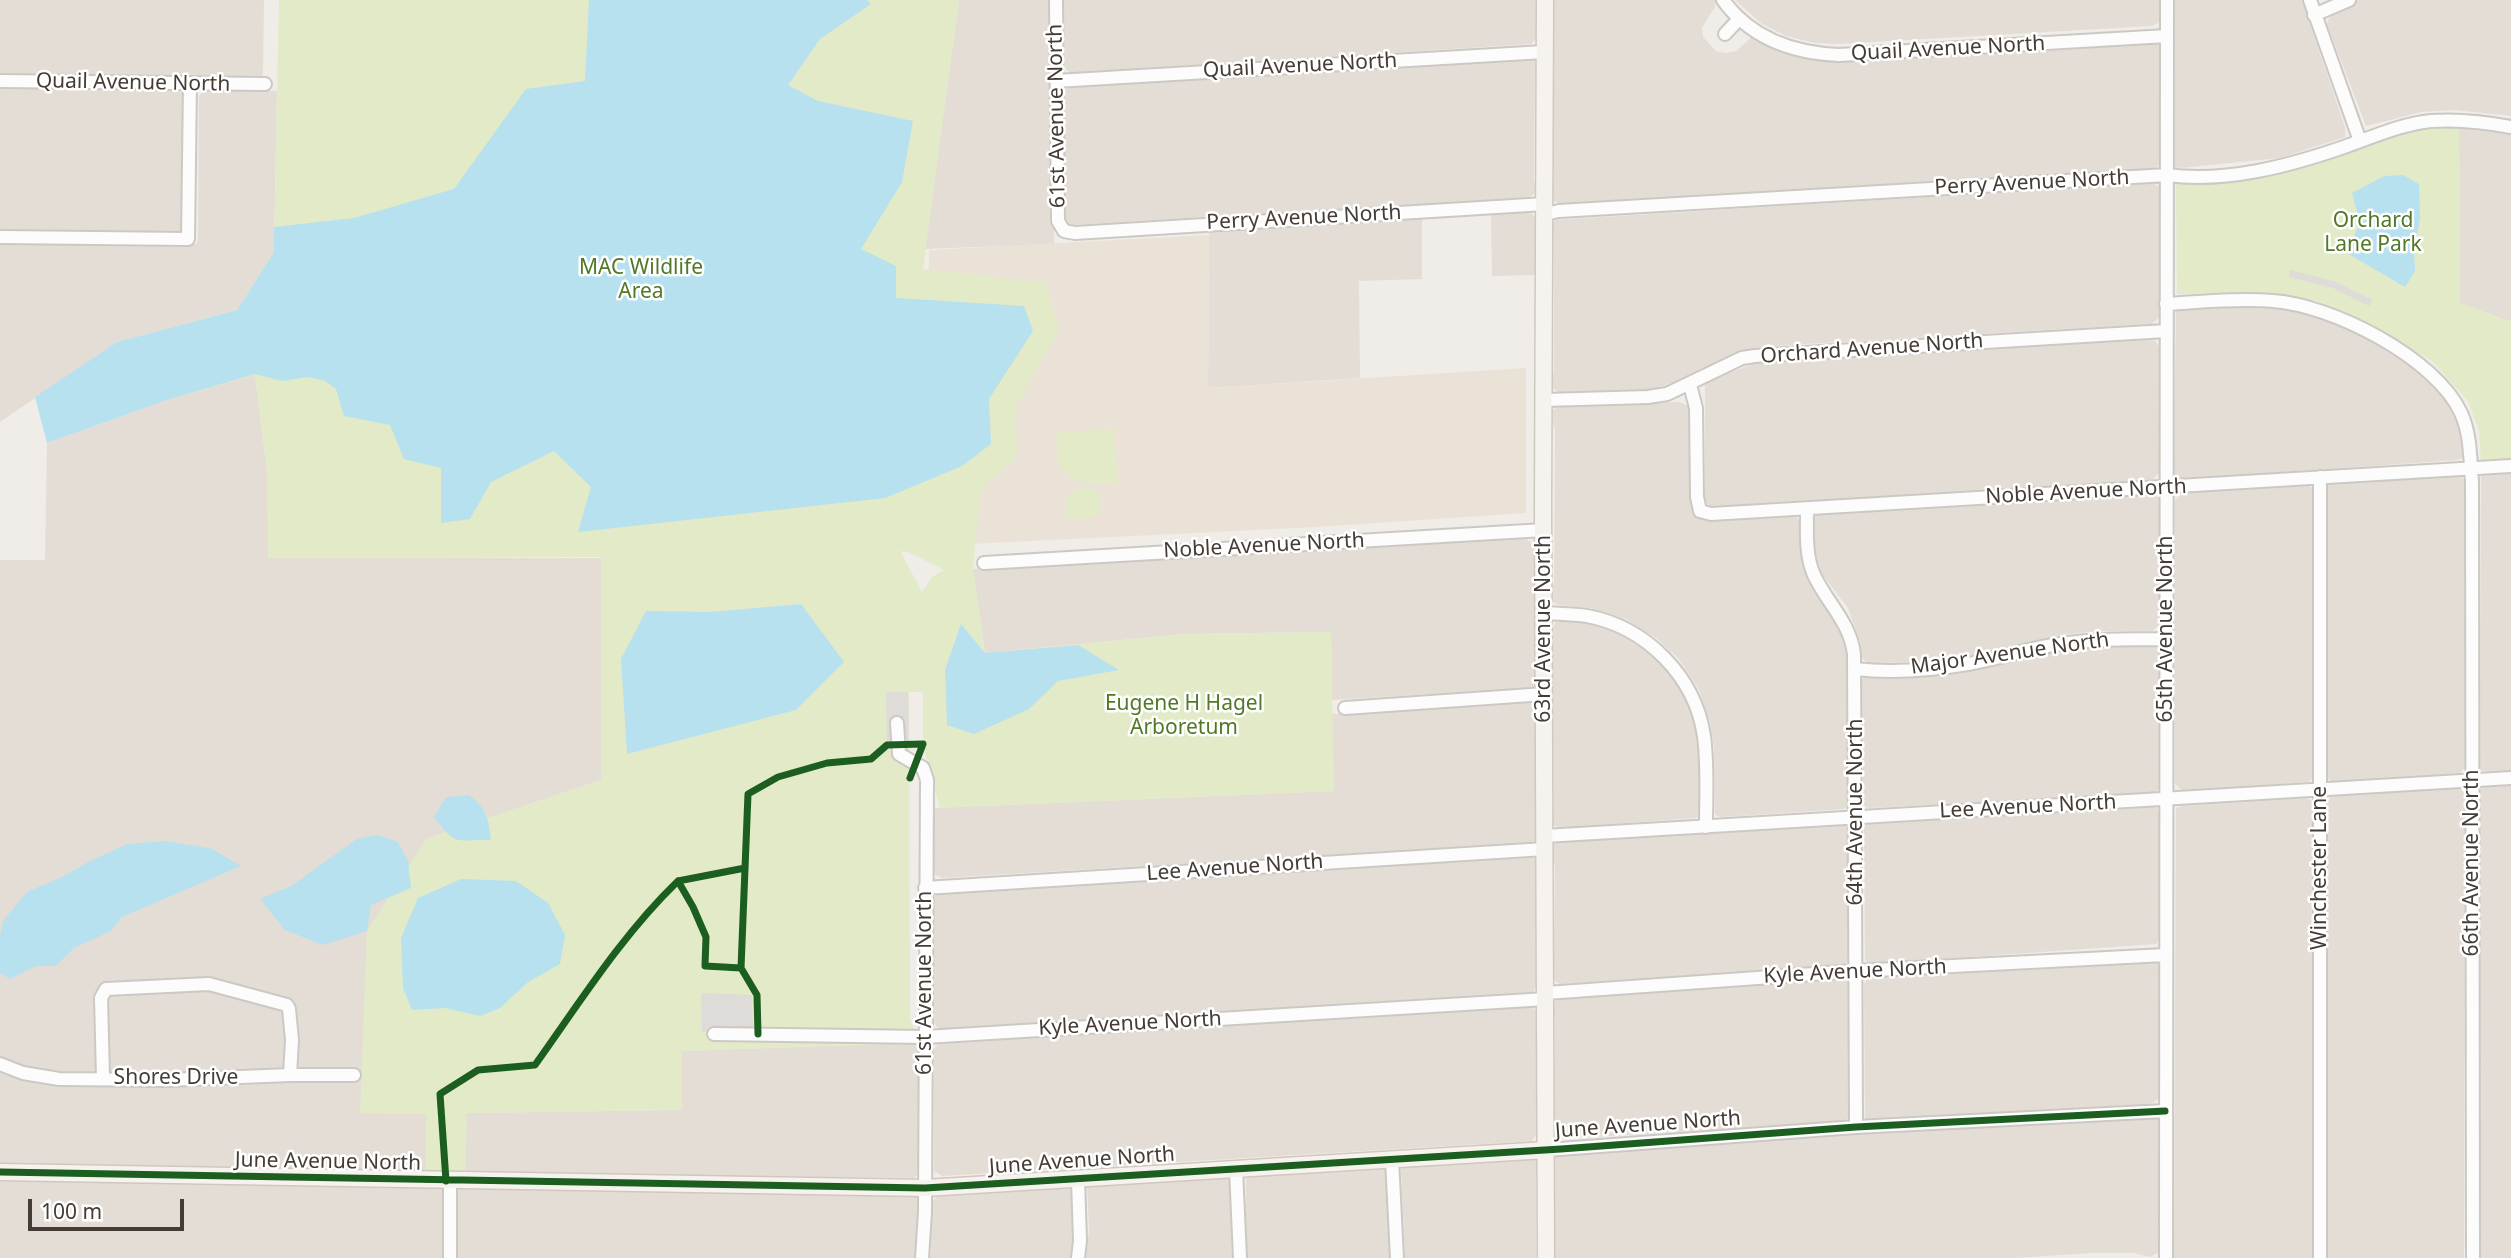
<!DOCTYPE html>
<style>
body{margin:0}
#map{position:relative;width:2511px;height:1258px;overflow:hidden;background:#f0ece8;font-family:"Noto Sans",sans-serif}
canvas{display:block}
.scale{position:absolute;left:28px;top:1199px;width:156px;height:32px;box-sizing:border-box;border:4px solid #463c35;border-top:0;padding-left:9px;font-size:21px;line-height:24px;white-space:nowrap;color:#463c35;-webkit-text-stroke:5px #fff;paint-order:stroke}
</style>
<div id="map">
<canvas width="2511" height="1258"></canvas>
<div class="scale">100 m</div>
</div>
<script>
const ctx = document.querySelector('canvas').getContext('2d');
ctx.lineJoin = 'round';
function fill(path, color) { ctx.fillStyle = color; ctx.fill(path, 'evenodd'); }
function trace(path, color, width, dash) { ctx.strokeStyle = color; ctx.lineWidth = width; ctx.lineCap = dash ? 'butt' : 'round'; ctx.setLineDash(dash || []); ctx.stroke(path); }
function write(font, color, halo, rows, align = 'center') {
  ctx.font = font + ' "Noto Sans",sans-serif'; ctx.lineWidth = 5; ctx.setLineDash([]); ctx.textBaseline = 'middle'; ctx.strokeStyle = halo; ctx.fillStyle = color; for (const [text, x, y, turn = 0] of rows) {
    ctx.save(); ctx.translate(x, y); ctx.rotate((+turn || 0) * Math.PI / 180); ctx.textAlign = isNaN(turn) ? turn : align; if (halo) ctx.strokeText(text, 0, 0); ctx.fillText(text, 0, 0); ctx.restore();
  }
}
const residential = new Path2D(`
 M0 0H264L263 74 261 78 257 79 0 74Z
 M959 0H1050L1054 244 925 249Z
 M1063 0H1536L1538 37 1531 44 1070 73 1065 68Z
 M1554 0H1716L1714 8 1702 28 1703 37 1716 51 1725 53 1736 51 1753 36 1811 55 2158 42 2160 46V163L2153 171 1561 205 1553 200 1552 193 1554 183Z
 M1735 0H2161V19L2158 23 2152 26 1838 44 1815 43 1786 36 1762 24Z
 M2174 0H2304L2310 24 2345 127V137L2280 158 2180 168 2175 167Z
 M2356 0H2511V116L2455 110 2421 112 2366 126 2327 24 2331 14Z
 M1531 60 1535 61 1538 75 1535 82 1534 180 1537 191 1527 199 1071 225 1066 223 1063 218V92L1070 86Z
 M0 88 182 90 185 92 184 230 179 232 0 230Z
 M206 88 277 91 274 252 237 310 117 342 0 422V242L196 244 198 240 199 96Z
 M2459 127 2511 131V322L2460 303Z
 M2153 183 2159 187 2160 194V316L2152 324 1788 345 1752 351 1719 361 1689 377 1651 390 1559 393 1554 389 1551 383 1554 369V242L1552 225 1555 220Z
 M1530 212 1535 217 1537 275 1492 276 1491 214Z
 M1422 219V279L1359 281 1360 378 1208 388 1209 230Z
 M2274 305 2331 318 2421 366 2451 404 2461 427 2465 454 2462 458 2458 460 2182 479 2176 476 2174 471 2176 311 2181 308Z
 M2149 340 2155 341 2161 349 2160 472 2151 481 1711 507 1705 502V382L1756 363 1778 359Z
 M255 374 267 470 269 558H601V780L426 839 361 1113 426 1114V1174L0 1166V560H45L47 443 167 400Z
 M1680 402 1689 407 1690 412 1691 502 1694 510 1700 516 1715 521 1795 515 1801 522V547L1844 634 1847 652 1848 805 1844 809 1722 817 1717 816 1715 813 1714 748 1710 722 1699 690 1679 659 1656 638 1625 619 1590 608 1558 605 1553 602 1551 593 1554 582 1555 430 1552 420 1553 410 1563 405Z
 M2481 462 2511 463V771L2486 772 2481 770 2480 766Z
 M2459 475 2465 481V767L2460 773 2332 783 2328 778V485L2332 482Z
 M2308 484 2313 489V778L2308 782 2182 791 2175 783V500L2183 493Z
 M2151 494 2157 496 2161 501V624L2152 631H2102L2067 634 1976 655 1920 662 1868 663 1862 658 1860 641 1848 608 1822 574 1815 550 1814 519 1815 514 1819 513Z
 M1524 538 1531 542 1534 547 1538 682 1536 686 1533 688 1332 700 1331 632 1185 634 985 653 973 569Z
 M1564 620 1597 624 1628 637 1657 656 1681 685 1694 715 1701 741V812L1699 816 1695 818 1560 828 1554 825 1552 819 1554 804 1552 628 1556 622Z
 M2110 642 2156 645 2159 648 2161 786 2155 793 1870 808 1866 807 1863 803 1861 680 1864 677 1966 671 2073 647Z
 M1532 702 1538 706 1536 819 1538 826 1537 838 1532 843 942 878 932 873 934 808 1333 791 1332 714Z
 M2511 784V1258H2478L2479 791 2486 785Z
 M2458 788 2465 793 2464 1258H2328V800L2333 795Z
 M2306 798 2312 800 2315 805 2314 1258H2174L2176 808 2182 806Z
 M2149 805 2156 807 2161 814 2160 939 2156 944 1870 964 1865 960 1864 828 1868 822Z
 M1843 824 1850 828V960L1844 965 1560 984 1555 981 1551 970 1554 959 1555 866 1551 857 1554 844 1560 840Z
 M1530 856 1536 859 1537 864 1536 969 1539 979 1533 992 939 1029 934 1023V898L938 893Z
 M2151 958 2158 962 2160 968V1097L2156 1101 2150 1104 1867 1120 1865 1118 1864 984 1867 978Z
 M1844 979 1849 981 1851 989 1850 1116 1844 1122 1560 1139 1552 1132 1554 1115 1555 1021 1552 1012 1553 1004 1560 997Z
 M1531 1006 1538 1013 1539 1020 1536 1031 1537 1119 1539 1130 1532 1141 942 1176 934 1171V1049L940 1042Z
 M915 1043 920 1047V1169L918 1175 913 1178 465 1173 466 1113 681 1110 682 1051Z
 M2153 1116 2159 1119 2161 1125 2159 1252 2150 1257 2134 1253H2093L2015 1258H1555V1176L1552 1159 1557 1153 1563 1151Z
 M1530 1156 1538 1162 1536 1180V1258H1405L1401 1169 1404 1164Z
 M1383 1167 1385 1171 1392 1258H1246V1178L1248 1175Z
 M1228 1175 1230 1179 1232 1258H1086L1089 1229 1087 1184Z
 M0 1180 439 1185 444 1190 446 1258H0Z
 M1066 1184 1072 1191 1073 1243 1071 1258H930L933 1201 939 1194Z
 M462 1186 918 1195 920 1199 916 1255 915 1258H458L456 1192Z`);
const education = new Path2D(`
 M1209 235 1208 388 1526 368V513L1317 527 928 546 929 250Z`);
const green = new Path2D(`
 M279 0H959L923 269 1046 283 1059 330 1015 408 1017 457 981 489 973 569 985 653 1185 634 1331 632 1334 791 940 808 923 745V692H909L910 1020 914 1028 908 1043 682 1051V1110L467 1113 465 1173 426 1174V1114L360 1113 367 931 426 839 601 780V557L268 558 267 470 255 375 167 400 47 443 117 342 237 310 274 252ZM900 551 908 552 944 570 932 577 922 592Z
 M2459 127 2460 303 2511 322V463L2481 462 2479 431 2468 401 2432 361 2378 330 2317 301 2247 292 2177 294 2176 184 2265 177 2412 131Z
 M1114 429 1118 483 1094 484 1072 480 1057 462 1056 433Z
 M1081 488 1098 490 1100 515 1067 521 1065 509 1069 493Z`);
const parking = new Path2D(`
 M2290 270 2336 282 2372 300 2369 306 2333 288 2289 277Z
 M886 692H908L909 744 887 745Z
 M701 993 752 995 753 1034 702 1032Z`);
const water = new Path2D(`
 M589 0H867L871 4 820 39 788 85 818 101 913 121 902 182 861 249 896 266V298L1024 306 1033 331 989 399 991 444 962 466 885 498 578 532 591 487 554 451 491 482 470 519 441 523V468L404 459 390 425 344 416 336 389 325 381 309 377 282 381 255 374 167 400 47 443 35 397 117 342 237 310 274 252V227L354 218 454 189 526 89 585 81Z
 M2403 175 2419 184 2420 219 2414 252 2415 271 2405 287 2347 253 2360 222 2352 193 2384 176Z
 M801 604 844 662 796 710 627 754 621 659 646 611 710 612Z
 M961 624 985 653 1078 645 1119 670 1058 681 1029 709 974 734 947 725 945 670Z
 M469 795C486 807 489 820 491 840 456 839 457 848 434 817L446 797Z
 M378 835 398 842 408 861 411 888 371 905 367 931 323 945 285 930 260 899 291 886 357 839Z
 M165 841 210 848 241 866 122 917 111 931 74 948 56 966H36L10 979 0 973V935L3 921 27 892 62 877 88 862 127 844Z
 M461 879 516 881 548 903 565 935 560 964 528 982 500 1008 480 1016 445 1008 412 1010 403 988 401 938 418 898Z`);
const street = new Path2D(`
 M1056 0 1058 221 1064 231 1075 233 1545 204
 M1723 0C1751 39 1793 53 1839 55L2167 36
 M2310 0 2360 141
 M2314 15 2349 0
 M1725 34 1739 19
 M0 81 265 84
 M1056 81 1544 52
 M1545 214 1559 211 2167 175C2226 183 2289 166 2344 147 2373 137 2401 124 2431 121 2458 119 2485 122 2511 127
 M0 237 188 239 190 84
 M2166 304C2201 302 2238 298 2273 301 2332 305 2436 358 2461 413 2471 435 2470 459 2472 482L2473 1258
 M1690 385 1696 408 1697 497 1700 511 1711 514 2511 466
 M1545 400 1648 397 1667 394 1742 358 1755 356 2166 331
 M1807 509C1807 530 1805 555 1814 575 1827 603 1850 622 1854 654L1856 1127
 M984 563 1544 530
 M1544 613C1558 614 1573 614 1587 616 1646 627 1695 676 1704 736 1708 766 1706 797 1706 827
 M1855 669C1891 673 1932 670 1968 664 1997 659 2024 650 2053 645 2090 639 2128 639 2166 639
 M1345 708 1545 694
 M897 723 899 754 923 768 927 780 925 1212 922 1258
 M1545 836 2511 778
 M925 888 1545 849
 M1546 993 1856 971 2165 955
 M714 1034 925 1037 1546 999
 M0 1064 23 1073 59 1079 166 1080 290 1075H354
 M103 1078 101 998 106 989 209 984 287 1005 289 1009 292 1040 290 1075
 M1546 1150 1856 1127 2165 1111
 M1392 1159 1397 1258
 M1236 1169 1240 1258
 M1078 1179 1080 1241 1078 1258
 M450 1182V1258
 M2166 1258 2167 0
 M2320 1258V477`);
const secondary = new Path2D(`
 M1545 0 1543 507 1546 1258
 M0 1172 925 1188 1546 1150`);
const cycleway = new Path2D(`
 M741 968 705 966 706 937 693 907 678 881 745 868
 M758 1034 757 995 741 968 748 794 778 777 827 763 871 759 887 745 923 744 910 778
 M0 1172 925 1188 1561 1149 1856 1127 2165 1111
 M446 1181 440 1094 478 1070 535 1065C580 1002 622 935 678 881`);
const streetNames = [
 ["Quail Avenue North",1948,49,-3],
 ["Quail Avenue North",1300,66,-3],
 ["Quail Avenue North",133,83,1],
 ["61st Avenue North",1057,116,-91],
 ["Perry Avenue North",2032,183,-3],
 ["Perry Avenue North",1304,218,-3],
 ["Orchard Avenue North",1872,349,-4],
 ["Noble Avenue North",2086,492,-3],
 ["Noble Avenue North",1264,546,-3],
 ["63rd Avenue North",1544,629,-90],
 ["65th Avenue North",2166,629,-90],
 ["Major Avenue North",2010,654,-8],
 ["Lee Avenue North",2028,807,-3],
 ["64th Avenue North",1856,812,-90],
 ["66th Avenue North",2472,863,-90],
 ["Lee Avenue North",1235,868,-4],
 ["Winchester Lane",2320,868,-90],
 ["Kyle Avenue North",1855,972,-3],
 ["61st Avenue North",925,983,-90],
 ["Kyle Avenue North",1130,1024,-3],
 ["Shores Drive",176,1078],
 ["June Avenue North",1648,1125,-4],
 ["June Avenue North",1082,1161,-4],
 ["June Avenue North",328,1162,1]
];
const parkNames = [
 ["Orchard",2373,221],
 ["Lane Park",2373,245],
 ["MAC Wildlife",641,268],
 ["Area",641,292],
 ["Eugene H Hagel",1184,704],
 ["Arboretum",1184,728]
];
fill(residential, '#e4ddd5');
fill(education, '#ebe2d7');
fill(green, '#e2eac8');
fill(parking, '#dfdbd8');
fill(water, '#b7e1ef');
trace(street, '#ccc8c4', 16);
trace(secondary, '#cfc8bf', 19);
trace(street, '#fdfcfc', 12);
trace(secondary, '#f6f3ee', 16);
trace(cycleway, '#1b5e20', 7);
write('21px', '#463c35', '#fff', streetNames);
write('21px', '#517827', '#fff', parkNames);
</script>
